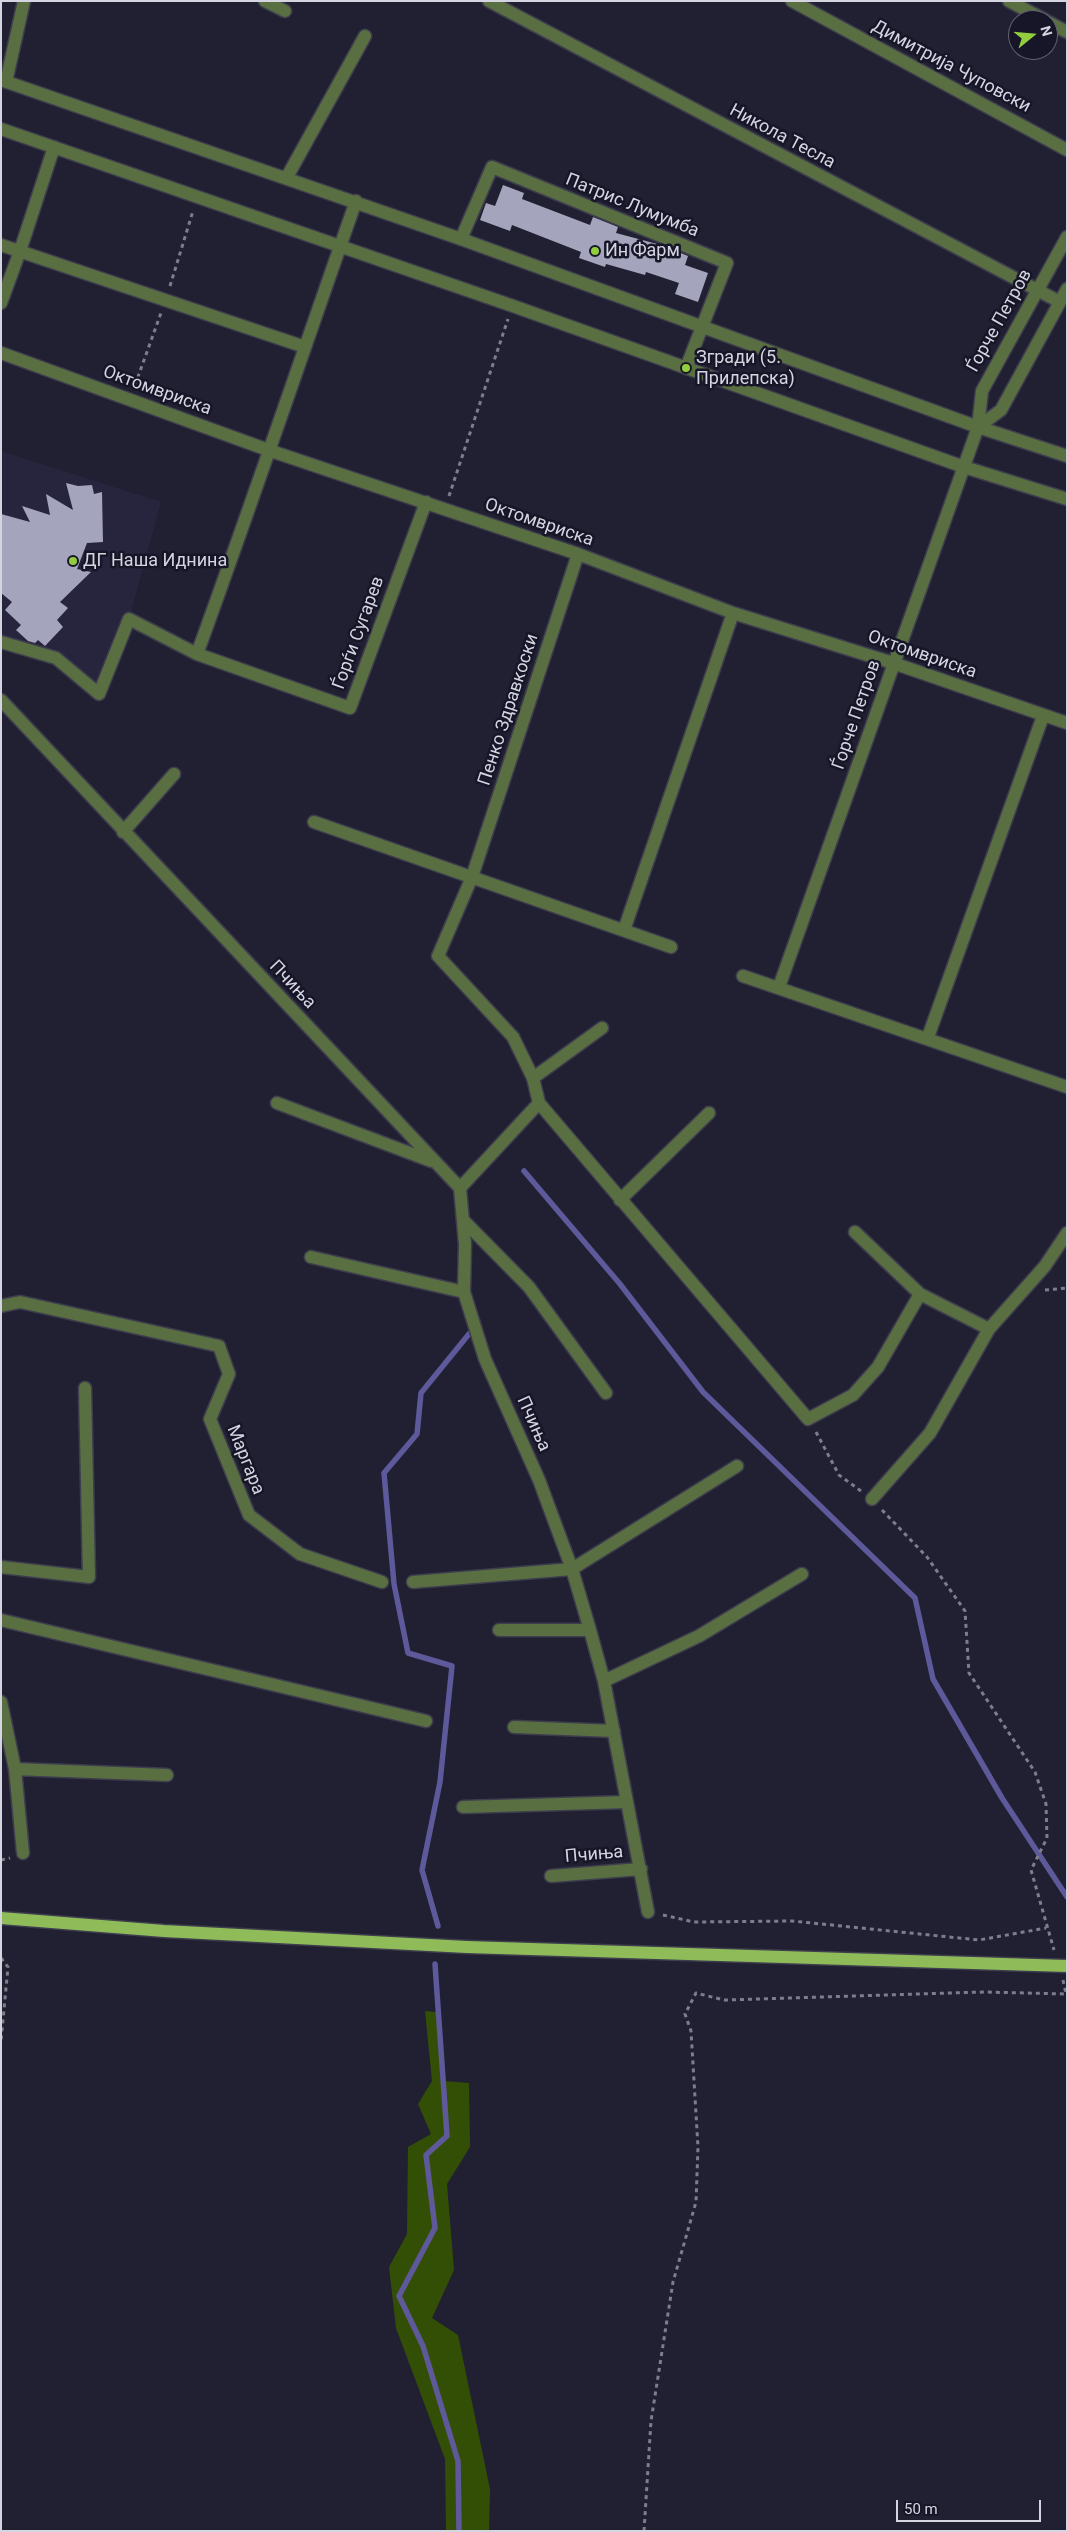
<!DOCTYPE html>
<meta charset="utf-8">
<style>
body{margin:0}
#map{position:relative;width:1068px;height:2532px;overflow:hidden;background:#202032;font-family:Roboto,sans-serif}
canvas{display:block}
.frame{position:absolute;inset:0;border:2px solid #d4d5e1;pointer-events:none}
.north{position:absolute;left:1008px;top:10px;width:50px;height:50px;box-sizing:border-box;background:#171628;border:1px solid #636272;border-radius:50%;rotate:73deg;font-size:14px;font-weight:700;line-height:20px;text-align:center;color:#d4d5e1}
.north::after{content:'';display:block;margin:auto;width:18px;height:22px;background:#92cd3e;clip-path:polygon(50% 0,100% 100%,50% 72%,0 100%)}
.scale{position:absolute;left:896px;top:2500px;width:145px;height:22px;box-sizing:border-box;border:2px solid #d4d5e1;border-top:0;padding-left:6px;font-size:15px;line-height:18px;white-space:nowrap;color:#d4d5e1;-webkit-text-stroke:4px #171628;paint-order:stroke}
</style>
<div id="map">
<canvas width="1068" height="2532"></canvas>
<div class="frame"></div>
<div class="north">N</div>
<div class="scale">50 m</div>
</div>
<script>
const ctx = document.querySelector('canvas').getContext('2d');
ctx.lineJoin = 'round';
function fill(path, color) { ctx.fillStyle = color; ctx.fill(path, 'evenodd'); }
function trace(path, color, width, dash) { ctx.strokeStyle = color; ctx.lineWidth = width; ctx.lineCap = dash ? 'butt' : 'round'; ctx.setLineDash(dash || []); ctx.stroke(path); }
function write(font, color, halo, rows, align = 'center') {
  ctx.font = font + ' Roboto,sans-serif'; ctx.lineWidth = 5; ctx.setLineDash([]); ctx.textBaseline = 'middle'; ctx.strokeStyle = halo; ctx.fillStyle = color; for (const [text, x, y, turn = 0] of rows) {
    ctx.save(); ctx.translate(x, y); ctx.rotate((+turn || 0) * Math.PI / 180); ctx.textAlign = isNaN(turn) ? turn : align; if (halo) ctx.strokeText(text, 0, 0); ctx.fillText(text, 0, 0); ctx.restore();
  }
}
const built = new Path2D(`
 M1 451 161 502 129 619 99 694 56 658 1 642Z`);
const green = new Path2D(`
 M425 2011 436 2012 443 2081 469 2083 470 2147 447 2184 454 2270 432 2318 458 2335 490 2489 489 2531H446L445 2459 396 2328 389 2267 407 2234 408 2147 431 2134 418 2104 432 2081Z`);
const stream = new Path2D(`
 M524 1171 620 1284 703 1392 915 1598 933 1679 1002 1798 1067 1897
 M438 1926 422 1870 440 1782 452 1666 408 1653 394 1584 384 1473 417 1434 421 1393 473 1329
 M435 1964 447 2136 426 2155 435 2228 399 2296 423 2346 458 2461 459 2531`);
const building = new Path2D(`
 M503 185 524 193 522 199 590 225 593 217 618 227 616 233 661 245 688 256 685 265 708 273 698 302 675 294 679 283 646 272 645 275 606 264 605 267 579 258 581 252 512 225 510 231 480 220 486 203 495 206Z
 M66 483 78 486 92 485 94 494 102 492 103 542 87 543 77 569 91 572 60 602 68 608 57 620 63 627 45 646 38 640 35 643 28 641 16 630 21 625 5 610 12 602 1 593V514L30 522 22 506 50 515 46 494 73 510Z`);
const path = new Path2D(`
 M170 286 193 211
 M135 385 161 313
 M449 496 508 319
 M1045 1290 1067 1288
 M816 1432 839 1475 861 1491
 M882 1510 927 1557 965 1611 969 1673 1035 1772 1046 1804 1047 1838 1031 1870 1054 1950
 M1 1860 10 1858
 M663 1915 694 1922 792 1921 979 1940 1046 1928
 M1 1958 8 1967 1 2041
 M1063 1980 1066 1994
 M644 2531 651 2421 673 2282 696 2202 698 2147 691 2031 685 2014 696 1993 724 2000 984 1992 1067 1994`);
const minor = new Path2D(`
 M265 1 285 11
 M489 1 1060 302
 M792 1 1067 150
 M1009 1 1045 20
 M1048 22 1067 32
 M1 80 461 239 978 427 1067 456
 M6 82 24 1
 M1 129 513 306 964 467 1067 499
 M287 177 365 36
 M461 239 492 167 727 263 686 368
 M1 245 305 347
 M1 303 20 251 54 147
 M1 353 271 451 578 554 733 613 893 663 1067 723
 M978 427 1001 410 1067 289
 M1 642 56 658 99 694 129 619 197 654 350 708 426 502
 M197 654C252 503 303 352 356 201
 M1 700 460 1188 465 1244 464 1292 485 1359 539 1480 572 1569 590 1630 604 1681 648 1912
 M314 822 671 947
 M123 832 174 774
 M624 930 733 613
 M743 976 1067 1087
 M779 987 978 427 982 391 1067 237
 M928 1037 1043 716
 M533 1078 602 1028
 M277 1103 431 1161
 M539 1103 808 1419 853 1395 878 1367 920 1294
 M460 1188 539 1103 533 1078 513 1037 438 956 472 877 578 554
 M620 1200 709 1113
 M463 1220 529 1287 606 1393
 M855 1232 920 1294 989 1329
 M311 1257 464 1292
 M1 1306 20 1302 219 1346 229 1374 210 1419 249 1515 300 1554 382 1582
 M872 1499 930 1433 989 1329 1045 1266 1067 1233
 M1 1567 89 1577 85 1388
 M413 1582 572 1569 737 1466
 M1 1620 426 1721
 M499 1630H590
 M604 1681 699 1636 802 1574
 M1 1702 15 1769 23 1853
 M514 1727 614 1731
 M15 1769 167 1775
 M463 1807 627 1802
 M551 1876 641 1869`);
const major = new Path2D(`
 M1 1918 164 1931 467 1947 1067 1966`);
const markers = [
 [595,251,5,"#92cd3e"],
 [686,368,5,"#92cd3e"],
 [73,561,5,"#92cd3e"]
];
const streetNames = [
 ["Димитрија Чуповски",951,67,28],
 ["Никола Тесла",782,137,28],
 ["Патрис Лумумба",632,206,22],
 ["Ѓорче Петров",1000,321,-61],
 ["Октомвриска",157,391,20],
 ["Октомвриска",539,523,19],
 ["Ѓорѓи Сугарев",359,633,-70],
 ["Октомвриска",922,655,19],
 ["Пенко Здравкоски",509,710,-72],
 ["Ѓорче Петров",857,715,-71],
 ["Пчиња",292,985,47],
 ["Пчиња",533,1424,66],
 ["Маргара",245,1460,68],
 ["Пчиња",594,1855,-5]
];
const poiNames = [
 ["Ин Фарм",605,251],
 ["Згради (5.",696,358],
 ["Прилепска)",696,379],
 ["ДГ Наша Иднина",83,561]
];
fill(built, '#27253e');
fill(green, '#334f06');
trace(stream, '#5e599b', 5.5);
fill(building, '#a4a4bd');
trace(minor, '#3d3d4e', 15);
trace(major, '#3d3d4e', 15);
trace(path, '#7d7e8d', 3, [4, 4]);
trace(minor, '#596f41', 12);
trace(major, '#8fbc58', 12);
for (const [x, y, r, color] of markers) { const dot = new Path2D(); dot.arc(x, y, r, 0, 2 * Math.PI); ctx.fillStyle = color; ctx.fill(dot); trace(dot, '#171628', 2); }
write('18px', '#d4d5e1', '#171628', streetNames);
write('18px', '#d4d5e1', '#171628', poiNames, 'left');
</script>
